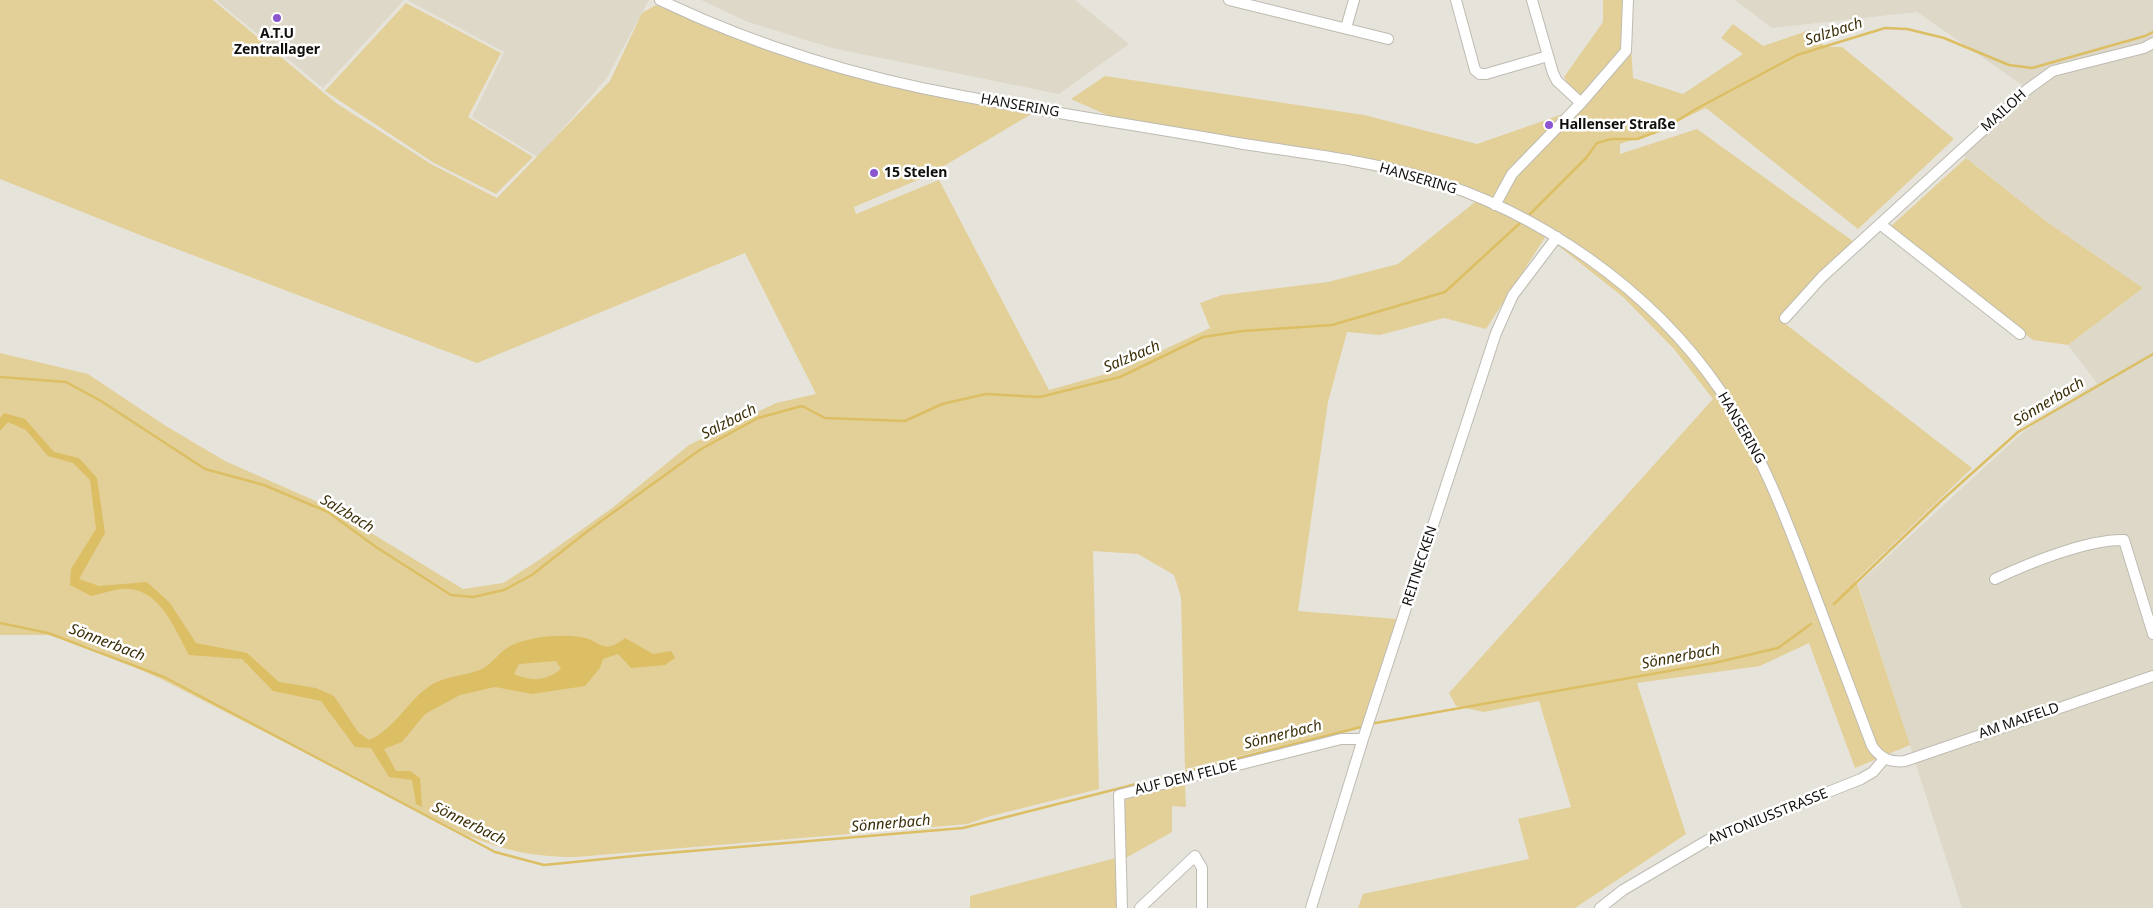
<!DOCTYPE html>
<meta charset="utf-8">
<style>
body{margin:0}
canvas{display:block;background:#e6e3da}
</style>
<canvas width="2153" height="908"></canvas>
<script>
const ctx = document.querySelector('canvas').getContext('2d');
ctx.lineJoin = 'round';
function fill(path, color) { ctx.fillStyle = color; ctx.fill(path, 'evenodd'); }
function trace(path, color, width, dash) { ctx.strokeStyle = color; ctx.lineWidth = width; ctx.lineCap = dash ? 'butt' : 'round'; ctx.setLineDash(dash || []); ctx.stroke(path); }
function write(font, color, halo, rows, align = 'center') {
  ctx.font = font + ' "Noto Sans",sans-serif'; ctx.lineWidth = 5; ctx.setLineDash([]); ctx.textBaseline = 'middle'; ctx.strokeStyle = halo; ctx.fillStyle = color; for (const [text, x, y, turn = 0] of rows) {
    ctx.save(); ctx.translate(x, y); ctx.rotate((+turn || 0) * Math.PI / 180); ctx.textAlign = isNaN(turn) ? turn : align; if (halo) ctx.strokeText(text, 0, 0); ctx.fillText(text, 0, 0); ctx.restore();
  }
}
const built = new Path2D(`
 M216 0H404L323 88Z
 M407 0H649L606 79 538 157 472 117 504 52Z
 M701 0H1075L1129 44 1059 94 832 48 748 22Z
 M1735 0H2153V908H1962L1858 584 2023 432 2097 383 2068 345 2143 288 2047 222 1959 152 2028 89 1917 12 1772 28Z`);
const green = new Path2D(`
 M0 0H213L336 103 431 164 497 198 610 81 642 13 656 5 771 51 874 82 1033 113 927 176 854 207 856 214 939 180 1049 390 1120 370 1210 328 1200 303 1222 295 1328 282 1398 264 1475 202 1422 181 1330 162 1145 132 1071 99 1105 76 1364 115 1477 144 1583 107 1564 77 1603 22V0H1628L1633 78 1683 94 1743 54 1721 38 1733 24 1763 46 1810 30 1825 47H1842L1954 139 1858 229 1706 108 1650 134 1620 144V154L1697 129 1854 242 1779 319 1972 468 1856 580 1910 745 1855 768 1809 643 1760 666 1637 683 1686 834 1575 908H1358L1363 894 1529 859 1518 819 1571 807 1539 701 1484 712 1456 706 1449 693 1713 399 1674 349 1623 297 1546 236 1486 329 1444 318 1380 335 1347 332 1328 402 1298 611 1397 619 1363 726 1185 769 1181 597 1174 575 1138 554 1093 551 1099 789 987 817 968 824 576 857C532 857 507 851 466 835L161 679 93 648 48 635H0V353L88 374 166 426 225 461 327 506 463 589 503 583 539 560 612 508 689 445 776 403 816 394 745 253 477 363 145 237 0 179Z
 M406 3 501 53 468 117 533 157 496 194 434 163 325 91Z
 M1966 158 2047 222 2143 288 2068 345 2033 340 1889 228Z
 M1185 783 1186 807 1172 806V832L1124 859 1121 805 1128 796Z
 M1116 858 1119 908H970V896Z`);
const water = new Path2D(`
 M4 413 25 419 54 452 79 458 97 478 105 533 79 579 99 586 147 582 170 603 196 643 247 653 279 682 316 688 334 696 358 732 369 740C395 729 407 701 431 685 445 676 466 676 482 669 493 663 501 650 512 645 531 637 560 634 580 637 601 639 601 657 625 638L653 654 671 651 675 658 665 665 631 668 618 654 603 659 600 668 585 686 532 694 495 687 460 695 425 714 402 742 384 749 396 771H410L420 778 422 807 416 804 412 780 389 777 371 748 355 747 321 701 273 691 242 659 189 655C174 628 159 585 121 589 111 590 101 594 91 596L70 585 71 569 96 529 90 480 73 463 48 456 26 430 8 422 0 431V418ZM556 661 561 669C546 681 531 682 514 674L519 664Z`);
const stream = new Path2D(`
 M1530 214 1586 158 1597 143 1611 139H1637L1664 129 1696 109 1797 55 1885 28 1907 29 1944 38 2009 65 2032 68 2145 36 2153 32
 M0 377 66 382 101 401 205 469 264 485 328 512 376 547 451 595 473 597 504 590 532 575 589 530 701 449 758 418 802 406 825 418 905 421 942 404 986 394 1040 397 1120 377 1203 337 1243 331 1332 325 1445 292 1520 223
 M1834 604 1941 501 2018 432 2153 354
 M0 623 48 633 164 677 495 852 544 865 644 855 963 828 1365 726
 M1370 724 1714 663 1778 648 1811 624`);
const minor = new Path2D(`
 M660 0C756 46 858 77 962 96 1054 113 1146 127 1238 143 1299 153 1362 159 1422 177 1538 211 1651 289 1720 390 1759 448 1784 513 1809 579 1830 635 1851 690 1872 746 1880 758 1890 763 1905 761L2153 676
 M1229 0 1388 39
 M1456 0 1475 70 1480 74H1486L1548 56
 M1532 0 1553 73 1557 81 1581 103
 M1346 28 1354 0
 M1495 205 1512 174 1581 103 1626 51 1628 0
 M1880 224 2020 334
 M1785 318 1822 277 2028 89 2053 71 2144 48 2153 43
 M1995 579C2029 563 2088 539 2124 540L2153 634
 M1122 908 1119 795 1341 739H1363
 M1140 908 1195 856 1202 868V908
 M1311 908 1363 739 1496 333 1513 295 1557 237
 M1600 908 1623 890 1708 840 1861 779 1873 772 1884 759`);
const markers = [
 [277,18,5,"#8b56ce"],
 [1549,125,5,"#8b56ce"],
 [874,173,5,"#8b56ce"]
];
const poiNames = [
 ["A.T.U",277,34,"center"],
 ["Zentrallager",277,50,"center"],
 ["Hallenser Straße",1559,125],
 ["15 Stelen",884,173]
];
const streetNames = [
 ["HANSERING",1020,106,10],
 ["MAILOH",2004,111,-42],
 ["HANSERING",1418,179,16],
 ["HANSERING",1741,428,60],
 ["REITNECKEN",1420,566,-72],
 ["AM MAIFELD",2019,721,-19],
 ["AUF DEM FELDE",1186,778,-14],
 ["ANTONIUSSTRASSE",1768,817,-22]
];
const waterNames = [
 ["Salzbach",1834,32,-18],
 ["Salzbach",1132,357,-23],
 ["Sönnerbach",2049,402,-31],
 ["Salzbach",729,422,-27],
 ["Salzbach",347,514,31],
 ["Sönnerbach",107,643,21],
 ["Sönnerbach",1681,657,-11],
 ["Sönnerbach",1283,735,-14],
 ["Sönnerbach",469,824,26],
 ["Sönnerbach",891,824,-5]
];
fill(built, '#ddd8c7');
fill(green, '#e3d098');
fill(water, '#dcbe64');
trace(stream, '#dcbe64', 2.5);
trace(minor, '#bebbb2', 12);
trace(minor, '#fff', 10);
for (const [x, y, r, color] of markers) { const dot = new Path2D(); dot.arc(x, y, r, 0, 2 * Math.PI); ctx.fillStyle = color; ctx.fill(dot); trace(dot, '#fff', 2); }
write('bold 14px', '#100f0c', '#fff', poiNames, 'left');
write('14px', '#100f0c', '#fff', streetNames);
write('italic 15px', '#3c2f07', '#fff', waterNames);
</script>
